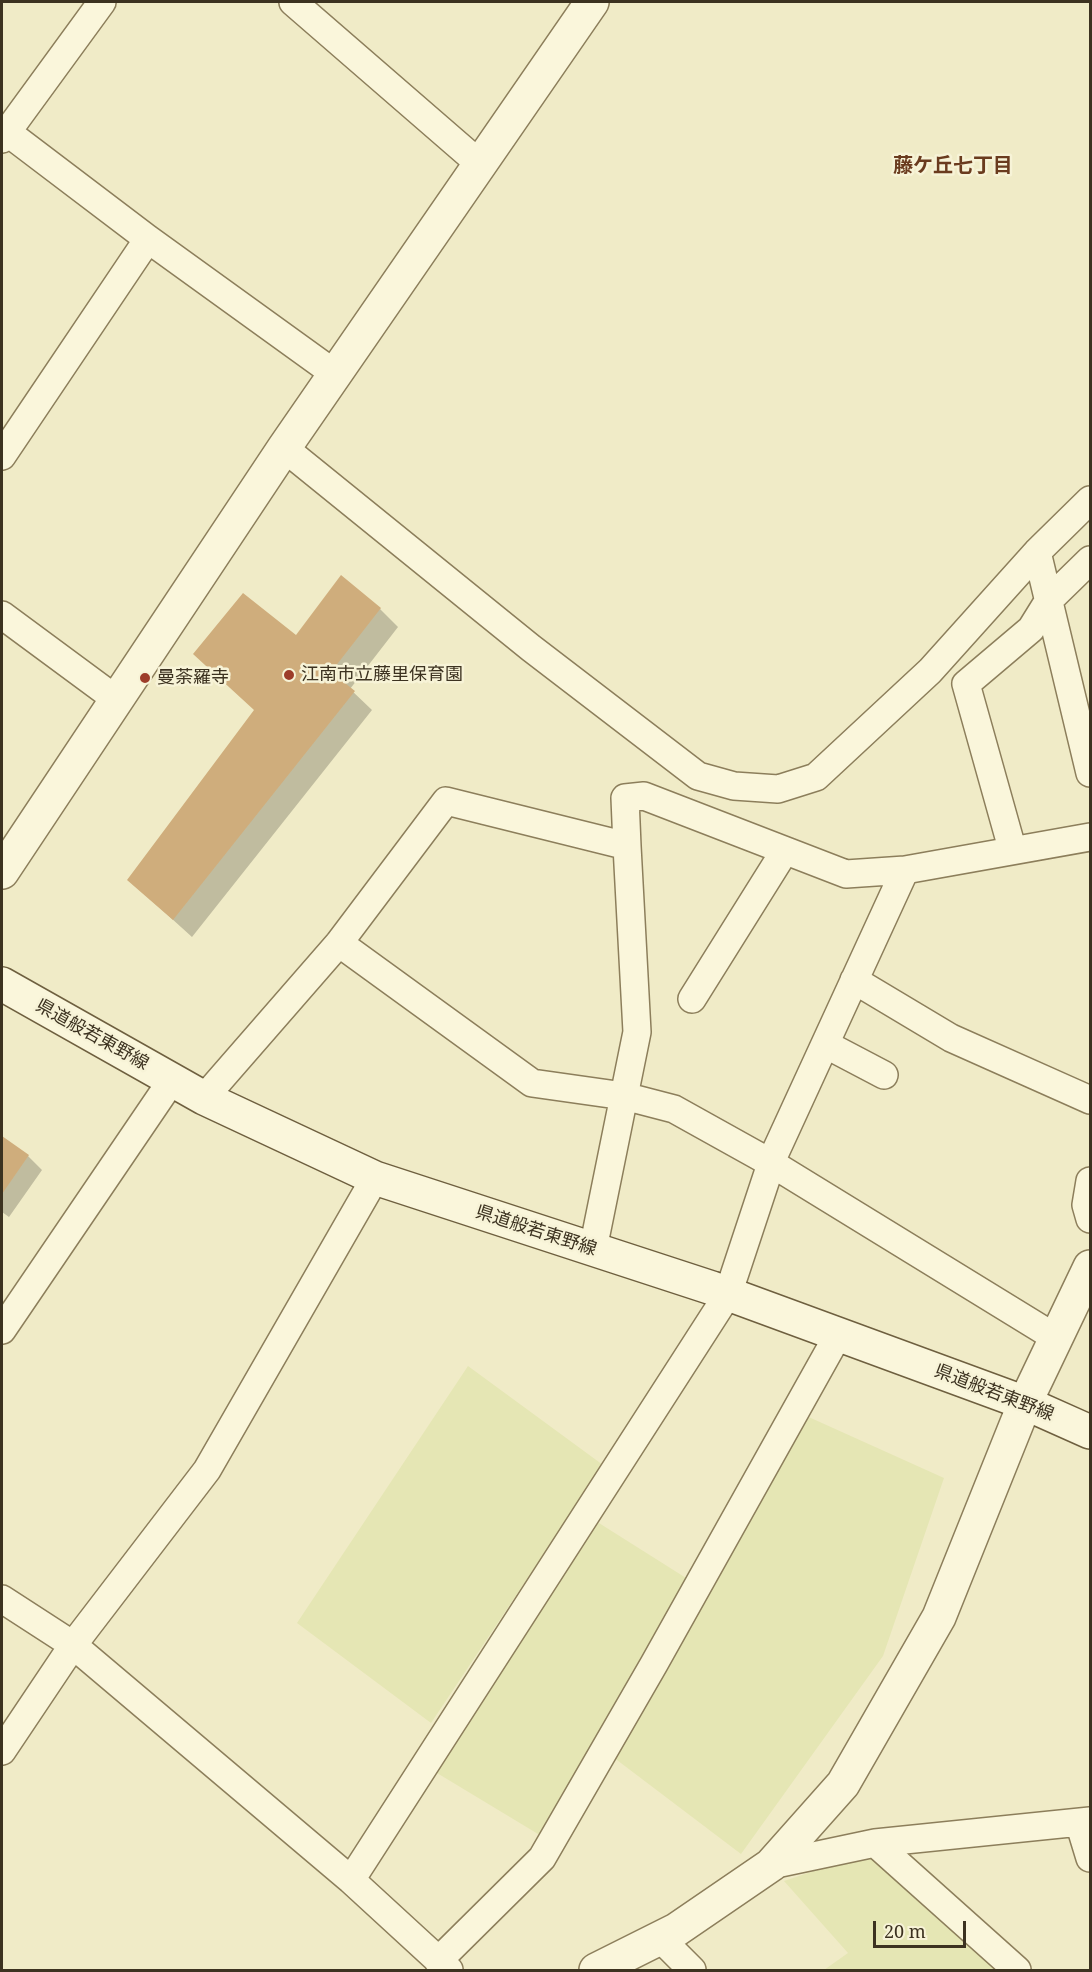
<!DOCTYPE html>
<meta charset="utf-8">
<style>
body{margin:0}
#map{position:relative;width:1092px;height:1972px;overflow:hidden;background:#f0ebc7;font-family:"Noto Serif",serif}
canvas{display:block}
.frame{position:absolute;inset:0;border:3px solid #3c3220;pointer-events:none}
.scale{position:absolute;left:873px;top:1921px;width:93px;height:27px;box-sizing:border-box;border:3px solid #3c3220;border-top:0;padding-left:8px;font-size:18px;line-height:21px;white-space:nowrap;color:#3c3220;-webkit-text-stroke:4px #f7f3d7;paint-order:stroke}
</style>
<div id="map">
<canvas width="1092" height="1972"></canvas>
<div class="frame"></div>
<div class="scale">20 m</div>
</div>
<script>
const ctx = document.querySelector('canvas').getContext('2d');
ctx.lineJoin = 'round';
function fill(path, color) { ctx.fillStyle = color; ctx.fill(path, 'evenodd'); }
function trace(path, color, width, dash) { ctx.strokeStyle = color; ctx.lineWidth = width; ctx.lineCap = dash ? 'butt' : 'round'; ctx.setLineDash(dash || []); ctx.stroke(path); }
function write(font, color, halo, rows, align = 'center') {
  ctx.font = font + ' "Noto Serif","Noto Sans JP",serif'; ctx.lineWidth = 5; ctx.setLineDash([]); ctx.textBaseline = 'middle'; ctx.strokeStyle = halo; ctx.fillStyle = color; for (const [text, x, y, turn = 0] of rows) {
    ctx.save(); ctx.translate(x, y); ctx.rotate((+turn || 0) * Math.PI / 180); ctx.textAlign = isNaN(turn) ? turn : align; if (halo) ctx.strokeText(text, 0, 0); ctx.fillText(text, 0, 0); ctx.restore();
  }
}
const farmland = new Path2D(`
 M468 1366 603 1465 431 1723 297 1623Z
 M802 1414 944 1478 883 1656 741 1854 609 1754Z
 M591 1518 694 1583 543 1837 432 1770Z
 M874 1851 1007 1970H824L848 1953 784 1881Z`);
const shadow = new Path2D(`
 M380 609 398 627 350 689 372 710 192 937 129 880 256 711 296 637Z
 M2 1138 28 1156 42 1170 9 1217 2 1212Z`);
const building = new Path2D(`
 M341 575 381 608 331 672 355 691 173 920 127 880 254 710 193 654 243 593 296 635Z
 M2 1136 29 1155 2 1194Z`);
const minor = new Path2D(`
 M293 2 481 165
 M7 132 148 239 335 374
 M2 139 102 2
 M284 448 531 648 698 776 734 786 778 789 816 777 930 671 1037 552 1090 500
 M2 456 148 239
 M1037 552 1090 773
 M2 615 117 700
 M1010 841 966 684 1031 629 1049 600 1090 560
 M627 846 625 798 644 796 846 874 905 870
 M339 943 532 1083 624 1096 674 1109 771 1163 1056 1338
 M854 980 951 1038 1090 1100
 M692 999 784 852
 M825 1044 884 1075
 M204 1098 339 943 446 801 627 846 637 1032 593 1249
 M1090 1181 1086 1205 1090 1219
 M2 1330 172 1080
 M2 1599 73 1645 351 1880 449 1970
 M2 1751 73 1645 207 1470 375 1178
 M1079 1822 1090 1858
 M875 1843 1017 1970
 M771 1865 875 1843 1090 1821
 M351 1880 728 1294 774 1155 905 870 1090 837
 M660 1938 692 1970
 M438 1961 542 1858 654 1664 838 1335`);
const tertiary = new Path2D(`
 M2 872 284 448 592 2
 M596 1970 676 1930 771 1865 843 1784 939 1617 1025 1403 1090 1267`);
const secondary = new Path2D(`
 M2 984 204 1098 375 1178 712 1288 1025 1403 1090 1432`);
const markers = [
 [289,675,6,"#9d3d2a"],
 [145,678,6,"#9d3d2a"]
];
const poiNames = [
 ["江南市立藤里保育園",301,675],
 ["曼荼羅寺",157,678]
];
const streetNames = [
 ["県道般若東野線",92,1035,29],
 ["県道般若東野線",536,1231,18],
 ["県道般若東野線",994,1393,21]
];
const neighbourhoodNames = [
 ["藤ケ丘七丁目",953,166]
];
fill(farmland, '#e5e6b4');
fill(shadow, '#0003');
fill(building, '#cfad7c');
trace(minor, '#8c7e5b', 30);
trace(tertiary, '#8c7e5b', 36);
trace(secondary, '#6e5f3f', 36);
trace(minor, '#faf6db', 27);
trace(tertiary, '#faf6db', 33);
trace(secondary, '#faf6db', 33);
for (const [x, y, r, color] of markers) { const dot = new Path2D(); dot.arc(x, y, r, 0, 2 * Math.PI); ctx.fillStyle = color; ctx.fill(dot); trace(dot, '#f7f3d7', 2); }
write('18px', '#3c3220', '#f7f3d7', poiNames, 'left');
write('18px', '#3c3220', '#f7f3d7', streetNames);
write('bold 20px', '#6a3b1e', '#f7f3d7', neighbourhoodNames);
</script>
